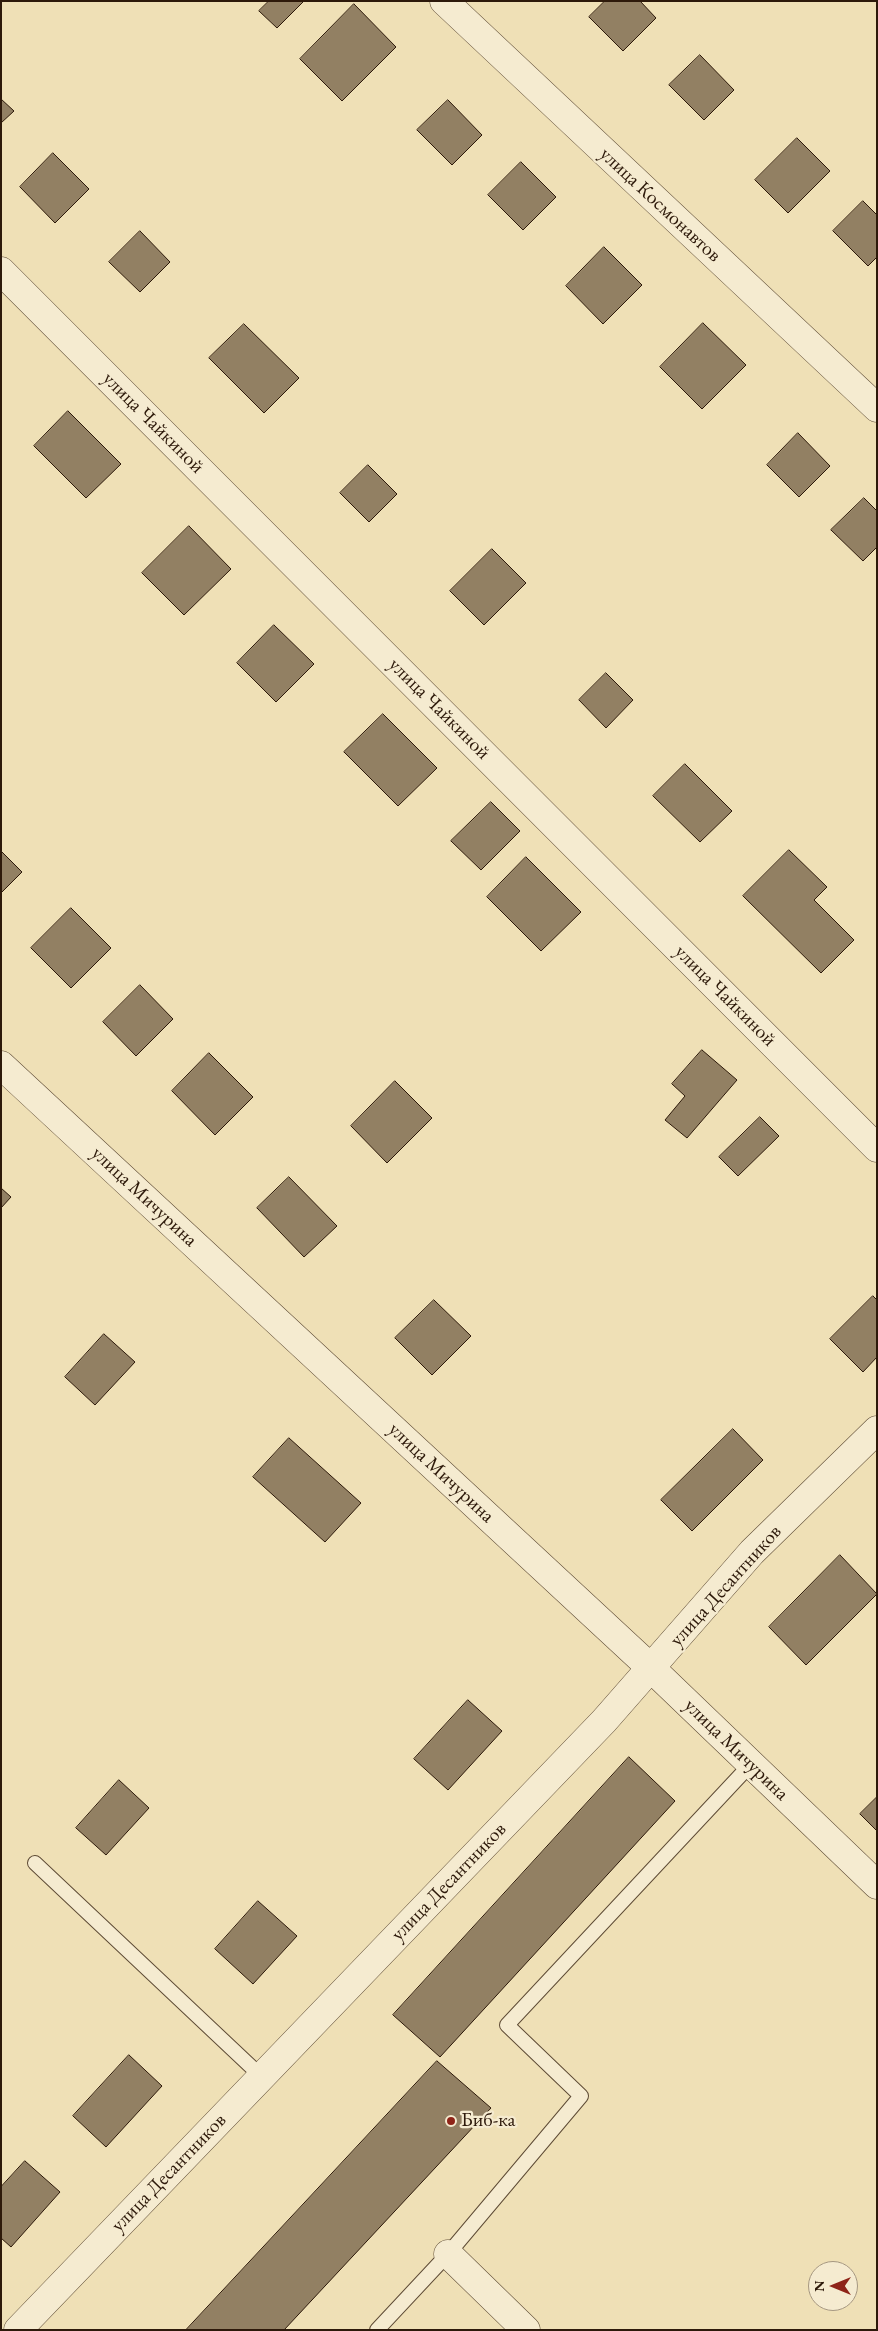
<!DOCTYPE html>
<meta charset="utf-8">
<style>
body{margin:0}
#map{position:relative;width:878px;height:2331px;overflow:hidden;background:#efe0b6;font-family:"EB Garamond",serif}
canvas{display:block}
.frame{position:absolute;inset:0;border:2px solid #2d190a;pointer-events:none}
.north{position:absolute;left:808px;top:2261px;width:50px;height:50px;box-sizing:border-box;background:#f5ebd0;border:1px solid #a59781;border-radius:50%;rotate:270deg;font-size:14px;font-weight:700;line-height:20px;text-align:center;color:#2d190a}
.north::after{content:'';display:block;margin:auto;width:18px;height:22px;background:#8f2418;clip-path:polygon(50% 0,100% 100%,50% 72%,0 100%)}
</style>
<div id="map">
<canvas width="878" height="2331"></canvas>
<div class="frame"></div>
<div class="north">N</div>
</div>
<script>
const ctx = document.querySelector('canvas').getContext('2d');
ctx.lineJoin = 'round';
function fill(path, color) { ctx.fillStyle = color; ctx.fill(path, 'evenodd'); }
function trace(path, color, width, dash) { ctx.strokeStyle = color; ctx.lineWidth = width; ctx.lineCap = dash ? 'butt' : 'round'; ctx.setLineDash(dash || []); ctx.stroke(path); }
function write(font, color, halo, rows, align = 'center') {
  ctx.font = font + ' "EB Garamond",serif'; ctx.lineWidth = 4.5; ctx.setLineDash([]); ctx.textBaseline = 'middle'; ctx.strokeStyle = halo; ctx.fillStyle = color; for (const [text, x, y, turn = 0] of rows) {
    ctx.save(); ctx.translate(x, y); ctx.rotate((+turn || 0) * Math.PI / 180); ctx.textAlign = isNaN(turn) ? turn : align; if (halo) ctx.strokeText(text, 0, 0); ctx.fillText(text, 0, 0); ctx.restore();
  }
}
const building = new Path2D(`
 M269 1H304L277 28 259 11Z
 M605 1H640L656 18 623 51 589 17Z
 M354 4 396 47 342 101 300 59Z
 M700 55 734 90 704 120 669 85Z
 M1 99 14 111 1 123Z
 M448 100 482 135 452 165 417 130Z
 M797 138 830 171 788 213 755 180Z
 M53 153 89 189 55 223 20 187Z
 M521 162 556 197 523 230 488 195Z
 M863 201 877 215V257L868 266 833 231Z
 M140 231 170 262 140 292 109 262Z
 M604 247 642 285 603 324 566 286Z
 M703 323 746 365 702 409 660 367Z
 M244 324 299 378 264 413 209 358Z
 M68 411 121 464 86 498 34 446Z
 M798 433 830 466 799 497 767 465Z
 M368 465 397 494 369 522 340 493Z
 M864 498 877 511V547L863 561 831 530Z
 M189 526 231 569 184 615 142 573Z
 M492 549 526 583 484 625 450 591Z
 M274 625 314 664 276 702 237 663Z
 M606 673 633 700 606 728 579 700Z
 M383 714 437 768 398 806 344 752Z
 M685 764 732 811 700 842 653 796Z
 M491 802 520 831 481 870 451 841Z
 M789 850 827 887 814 900 854 940 821 973 743 896Z
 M1 851 22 872 1 893Z
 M526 857 581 912 541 951 487 897Z
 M71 908 111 948 71 988 31 948Z
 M140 985 173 1019 136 1056 103 1022Z
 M702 1050 737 1080 687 1138 665 1120 685 1096 672 1084Z
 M209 1053 253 1097 215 1135 172 1091Z
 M395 1081 432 1118 387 1163 351 1126Z
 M760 1117 779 1136 738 1176 719 1157Z
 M289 1177 337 1226 304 1257 257 1208Z
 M1 1188 11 1197 1 1208Z
 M873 1296 877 1300V1357L863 1372 830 1339Z
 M434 1300 471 1336 432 1375 395 1338Z
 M104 1334 135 1362 95 1405 65 1377Z
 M733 1429 763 1460 692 1531 661 1500Z
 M289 1438 361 1503 325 1542 253 1477Z
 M840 1555 877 1594 806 1665 769 1627Z
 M468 1700 502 1731 448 1790 414 1759Z
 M629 1757 675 1801 440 2057 393 2015Z
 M119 1780 149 1808 106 1855 76 1828Z
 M877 1797V1831L860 1814Z
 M258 1901 297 1936 253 1984 215 1949Z
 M129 2055 162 2086 106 2147 73 2116Z
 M437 2061 491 2108 284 2330H186Z
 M25 2161 60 2192 11 2247 1 2238V2187Z`);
const lane = new Path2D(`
 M35 1863 262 2077
 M377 2330 448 2254 581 2096 507 2025 751 1764`);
const street = new Path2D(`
 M444 1 877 408
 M1 271 877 1148
 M1 1065 652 1669 877 1885
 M448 2254 526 2330
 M18 2330 604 1721 752 1552 877 1430`);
const markers = [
 [451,2121,5,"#8f2418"]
];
const streetNames = [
 ["улица Космонавтов",660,205,43],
 ["улица Чайкиной",153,423,45],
 ["улица Чайкиной",439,709,45],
 ["улица Чайкиной",725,996,45],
 ["улица Мичурина",144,1197,43],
 ["улица Мичурина",441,1473,43],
 ["улица Десантников",726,1586,-48],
 ["улица Мичурина",736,1750,44],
 ["улица Десантников",449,1882,-46],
 ["улица Десантников",169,2173,-46]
];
const poiNames = [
 ["Биб-ка",461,2121]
];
fill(building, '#928063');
trace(building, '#2d190a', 1);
trace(lane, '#5e4b35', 16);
trace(street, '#5e4b35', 29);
trace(lane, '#f5ebd0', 14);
trace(street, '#f5ebd0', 28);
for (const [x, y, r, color] of markers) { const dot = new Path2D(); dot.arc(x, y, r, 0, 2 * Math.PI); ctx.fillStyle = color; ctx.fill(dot); trace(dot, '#f5ebd0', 2); }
write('20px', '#2d190a', '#f5ebd0', streetNames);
write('20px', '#2d190a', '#f5ebd0', poiNames, 'left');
</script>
